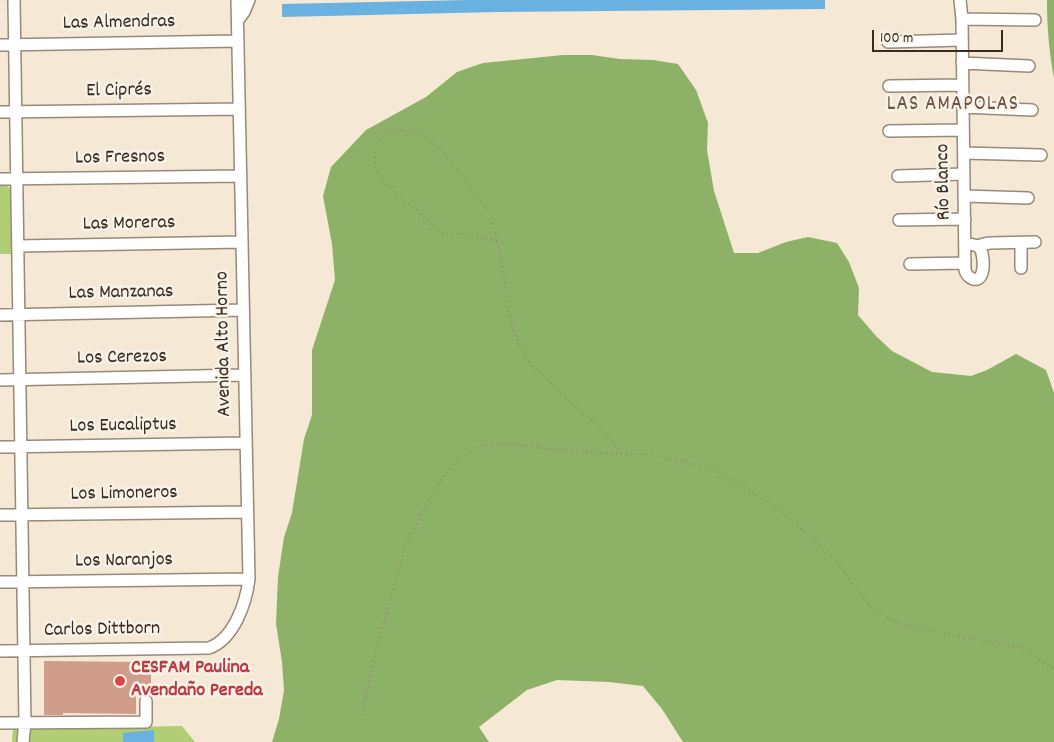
<!DOCTYPE html>
<meta charset="utf-8">
<style>
body{margin:0}
#map{position:relative;width:1054px;height:742px;overflow:hidden;background:#f5e8d4;font-family:Dekko,sans-serif}
canvas{display:block}
.scale{position:absolute;left:872px;top:30px;width:131px;height:22px;box-sizing:border-box;border:2px solid #3b2a1e;border-top:0;padding-left:6px;font-size:15px;line-height:18px;white-space:nowrap;color:#3b2a1e;-webkit-text-stroke:4px #f7f3e8;paint-order:stroke}
</style>
<div id="map">
<canvas width="1054" height="742"></canvas>
<div class="scale">100 m</div>
</div>
<script>
const ctx = document.querySelector('canvas').getContext('2d');
ctx.lineJoin = 'round';
function fill(path, color) { ctx.fillStyle = color; ctx.fill(path, 'evenodd'); }
function trace(path, color, width, dash) { ctx.strokeStyle = color; ctx.lineWidth = width; ctx.lineCap = dash ? 'butt' : 'round'; ctx.setLineDash(dash || []); ctx.stroke(path); }
function write(font, color, halo, rows, align = 'center') {
  ctx.font = font + ' Dekko,sans-serif'; ctx.lineWidth = 5; ctx.setLineDash([]); ctx.textBaseline = 'middle'; ctx.strokeStyle = halo; ctx.fillStyle = color; for (const [text, x, y, turn = 0] of rows) {
    ctx.save(); ctx.translate(x, y); ctx.rotate((+turn || 0) * Math.PI / 180); ctx.textAlign = isNaN(turn) ? turn : align; if (halo) ctx.strokeText(text, 0, 0); ctx.fillText(text, 0, 0); ctx.restore();
  }
}
const green = new Path2D(`
 M0 186H7L11 189V254H0Z
 M182 726 195 742H12L13 729Z`);
const forest = new Path2D(`
 M1047 0H1054V78C1049 52 1047 26 1047 0Z
 M563 55H592L620 59 653 60 678 64 696 90 708 123 707 150 714 191 734 253H758L786 242 808 237 837 243 849 262 859 288 858 315 876 336 892 351 932 372 971 376 987 370 1016 354 1046 370 1054 393V742H683L662 709 643 686 609 682 557 680 527 690 479 727 489 742H272L279 719 284 690 282 662 276 624 278 577 284 537 292 513 304 439 312 415V350L335 280 332 244 323 196 331 167 366 130 426 97 457 72 483 63Z`);
const water = new Path2D(`
 M468 0H825V9L497 12 282 17V4Z
 M154 730V742H123V733Z`);
const building = new Path2D(`
 M44 661 139 662V666H151V693H136V714L63 713V715H44Z`);
const path = new Path2D(`
 M497 241 470 234H443L434 227 415 209 395 194 387 186 376 169 374 145 384 135 402 130 422 136 442 151 464 177 489 212 497 241 504 276 508 311 515 335 526 359 568 400 599 426 622 454
 M362 716 378 641 389 605 405 547 435 488 456 462 479 446 503 443 551 449 622 454H649L712 468 780 510 831 555 872 609 902 625 1023 648 1052 668 1054 671`);
const minor = new Path2D(`
 M14 0 25 722 23 742
 M960 0 962 19 965 270C967 279 979 284 982 273 984 267 984 249 977 246 973 244 969 244 965 244
 M962 19 1035 20
 M238 20 244 12 249 0
 M888 42 962 40
 M0 45 238 41
 M962 63 1029 66
 M889 86 962 85
 M963 107 1032 110
 M0 112 239 109
 M889 131 963 130
 M964 153 1041 155
 M898 176 964 174
 M0 179 241 176
 M964 196 1028 198
 M899 220 965 219
 M1021 243V268
 M18 246 242 242
 M978 246 984 244 990 243 1035 242
 M910 264 965 263
 M0 315 243 310
 M0 380 245 375
 M0 447 246 443
 M0 515 247 512
 M0 582 249 579
 M0 651 209 648C234 639 246 603 249 579L237 0
 M0 723 146 722V701`);
const markers = [
 [120,681,6,"#e0444e"]
];
const streetNames = [
 ["Las Almendras",119,24,-1],
 ["El Ciprés",119,92,-1],
 ["Los Fresnos",120,159,-1],
 ["Río Blanco",945,182,-91],
 ["Las Moreras",129,225,-1],
 ["Las Manzanas",121,294,-1],
 ["Avenida Alto Horno",225,344,-91],
 ["Los Cerezos",122,359,-1],
 ["Los Eucaliptus",123,427,-1],
 ["Los Limoneros",124,495,-1],
 ["Los Naranjos",124,562,-1],
 ["Carlos Dittborn",102,631,-1]
];
const healthNames = [
 ["CESFAM Paulina",131,669],
 ["Avendaño Pereda",131,692]
];
const neighbourhoodNames = [
 ["LAS AMAPOLAS",953,106]
];
fill(green, '#b2ce74');
fill(forest, '#8db166');
fill(water, '#68b1e0');
fill(building, '#cf9d89');
trace(minor, '#988979', 14);
trace(path, '#988979', 2, [1, 4]);
trace(minor, '#fff', 11);
for (const [x, y, r, color] of markers) { const dot = new Path2D(); dot.arc(x, y, r, 0, 2 * Math.PI); ctx.fillStyle = color; ctx.fill(dot); trace(dot, '#f7f3e8', 2); }
write('20px', '#3b2a1e', '#f7f3e8', streetNames);
write('bold 20px', '#be3a42', '#f7f3e8', healthNames, 'left');
ctx.letterSpacing = '1px';
write('21px', '#6f5243', '#f7f3e8', neighbourhoodNames);
ctx.letterSpacing = '0px';
</script>
